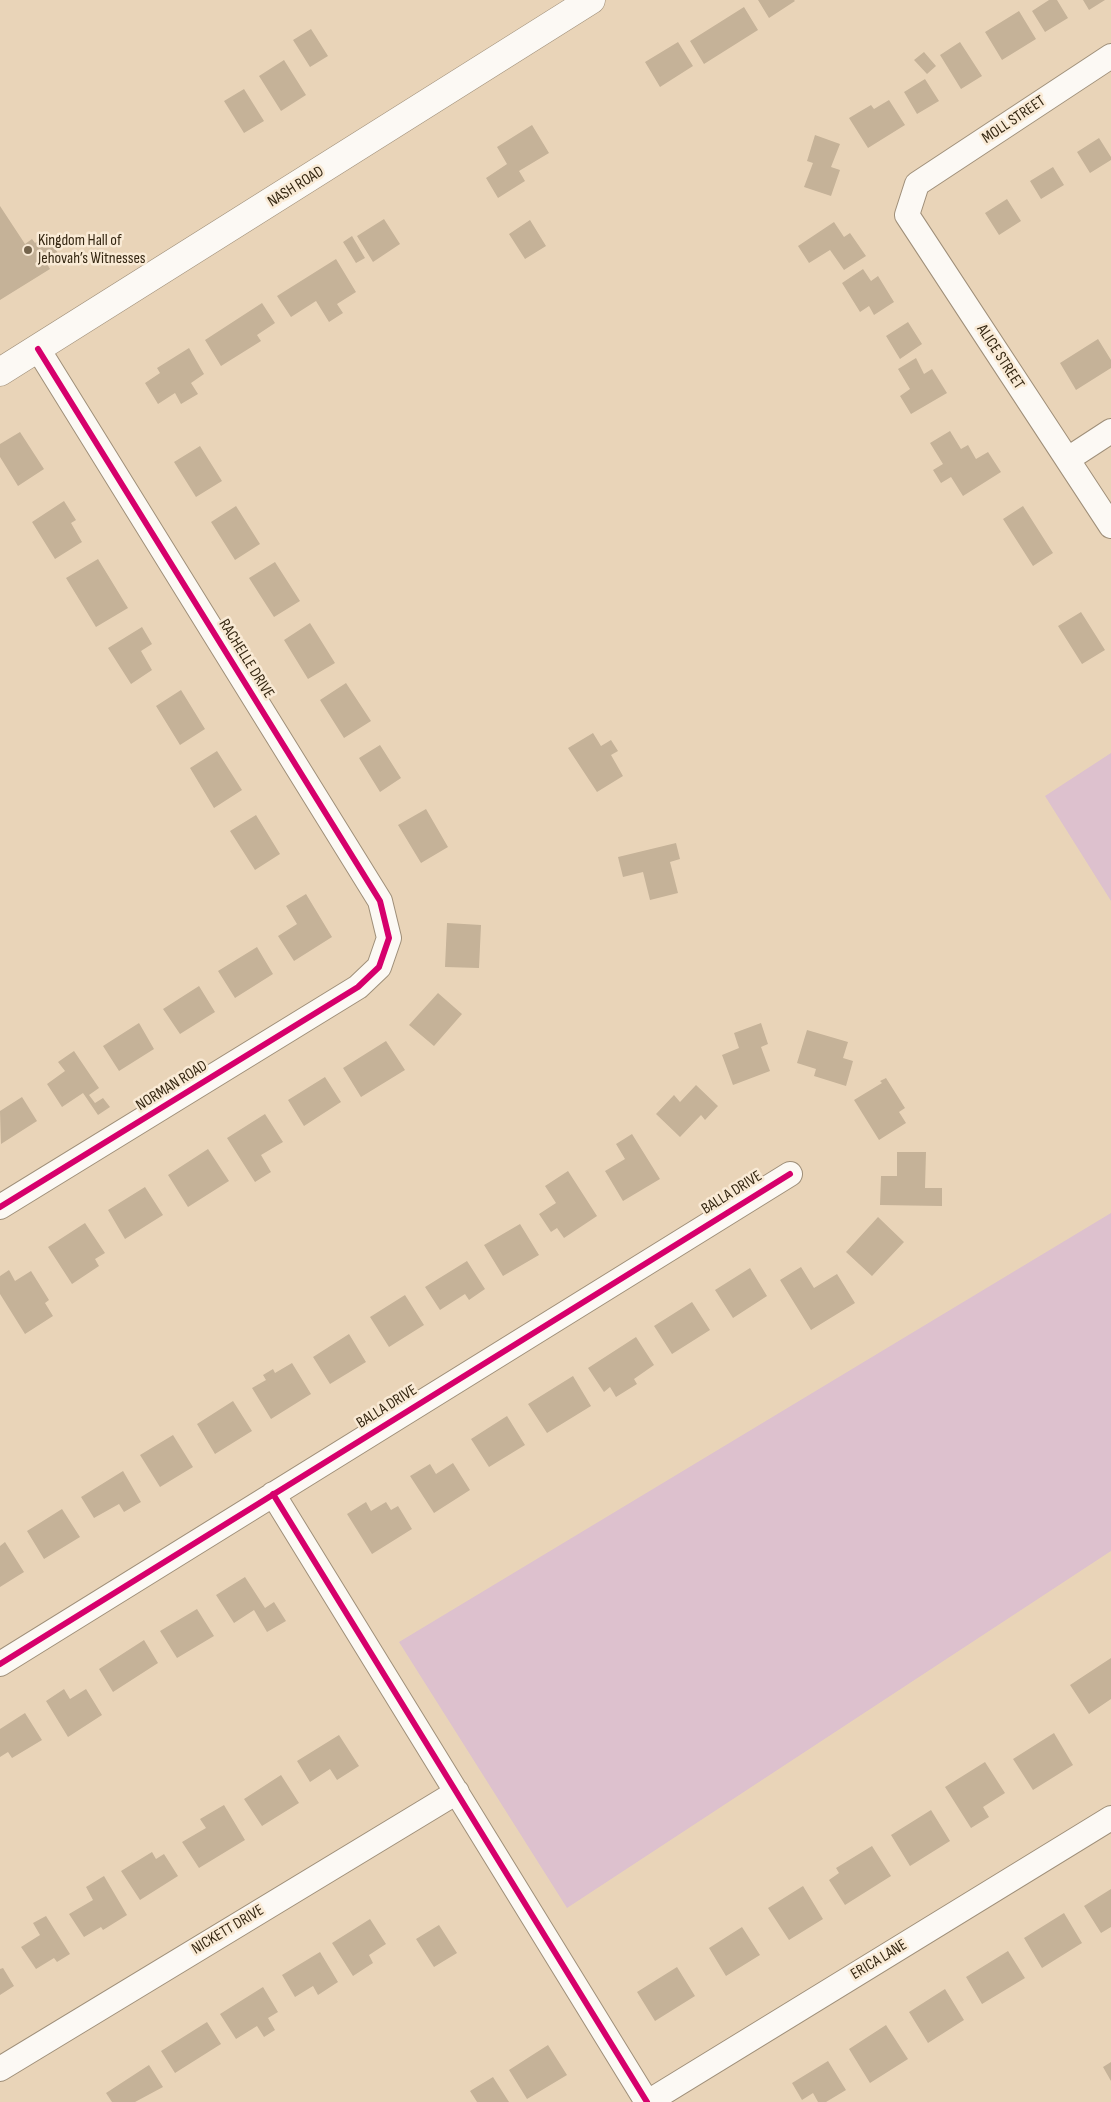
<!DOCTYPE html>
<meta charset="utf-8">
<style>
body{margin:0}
canvas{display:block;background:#e9d4b8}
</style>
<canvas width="1111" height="2102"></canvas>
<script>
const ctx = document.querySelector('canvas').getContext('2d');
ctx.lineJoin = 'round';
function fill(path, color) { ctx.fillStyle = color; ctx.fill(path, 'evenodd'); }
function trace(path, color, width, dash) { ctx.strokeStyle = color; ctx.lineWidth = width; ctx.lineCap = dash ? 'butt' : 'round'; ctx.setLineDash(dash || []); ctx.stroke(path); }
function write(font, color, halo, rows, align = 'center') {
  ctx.font = font + ' "Sofia Sans Condensed",sans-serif'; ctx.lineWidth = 5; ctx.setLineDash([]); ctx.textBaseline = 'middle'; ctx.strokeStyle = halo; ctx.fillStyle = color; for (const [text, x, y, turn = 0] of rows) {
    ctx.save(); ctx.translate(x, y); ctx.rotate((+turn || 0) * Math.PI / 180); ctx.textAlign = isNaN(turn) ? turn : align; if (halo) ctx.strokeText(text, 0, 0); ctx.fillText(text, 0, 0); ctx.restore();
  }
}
const green = new Path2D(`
 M1111 753V901L1045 796Z
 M1111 1213V1551L567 1908 399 1642Z`);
const building = new Path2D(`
 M758 0H794L795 1 769 18Z
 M1049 0H1057L1068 18 1045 32 1032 11Z
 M1083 0H1105L1089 10Z
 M744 7 758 30 704 64 690 41Z
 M1019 11 1036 39 1002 60 985 32Z
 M311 29 328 56 310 67 293 40Z
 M678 42 693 66 660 87 645 62Z
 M960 42 982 76 961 89 940 55Z
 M924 52 936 66 927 74 914 60Z
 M284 60 306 95 281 111 259 76Z
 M925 79 939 101 917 114 904 92Z
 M244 89 264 121 244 133 224 101Z
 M889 100 905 125 868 148 849 118 871 105 874 109Z
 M532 125 549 153 519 171 525 181 498 198 486 178 507 164 497 147Z
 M815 135 840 144 831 167 840 170 831 196 804 187 813 163 807 161Z
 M1099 138 1111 157V160L1090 173 1077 152Z
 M1053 167 1064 185 1041 199 1030 181Z
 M1007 199 1021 221 999 235 985 213Z
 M0 206 25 244 32 239 35 243 47 235 59 255 47 264 50 269 0 300Z
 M384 219 400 244 373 262 357 236Z
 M530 220 546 246 525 259 509 234Z
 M834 222 844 237 850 233 866 256 844 270 830 250 809 263 798 246Z
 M352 236 365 258 356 263 343 242Z
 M336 259 356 292 337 304 343 313 329 322 316 301 291 317 277 296Z
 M863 269 871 281 878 276 894 302 874 315 869 306 860 312 842 283Z
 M262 303 275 323 257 335 261 341 221 366 205 340Z
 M908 322 922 344 900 359 886 336Z
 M1098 339 1111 360V368L1076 390 1060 363Z
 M189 348 204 374 191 383 198 394 181 404 175 393 158 404 145 383 160 373 157 368Z
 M916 358 924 374 932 369 947 393 911 414 900 396 910 389 898 369Z
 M950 431 961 449 968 445 976 459 988 452 1001 472 963 496 951 477 941 483 933 470 943 464 930 443Z
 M20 432 44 469 18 486 0 457V444Z
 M200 446 222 481 196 497 174 462Z
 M64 501 76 520 71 523 82 542 55 559 32 522Z
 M236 506 260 544 235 560 211 522Z
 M1023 506 1053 553 1033 566 1003 519Z
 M98 559 128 608 96 627 66 578Z
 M275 562 300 601 274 617 249 578Z
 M1081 612 1105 650 1082 664 1058 626Z
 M310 623 335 663 308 679 284 640Z
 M142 627 152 644 141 651 152 670 131 684 108 648Z
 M346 683 371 721 344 738 320 700Z
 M181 690 205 729 180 745 156 706Z
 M593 733 601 746 611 740 618 751 611 755 623 776 597 792 568 748Z
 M380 745 401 778 380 792 359 758Z
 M217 751 242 790 214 808 190 768Z
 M426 809 448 847 421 863 398 825Z
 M256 815 280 854 255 870 230 831Z
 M676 843 680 859 670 862 678 893 650 900 643 872 623 877 618 857Z
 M306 894 332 937 294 961 278 936 297 924 286 906Z
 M447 923 481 925 479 968 445 967Z
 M257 947 273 974 235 998 218 971Z
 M199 986 215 1012 180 1034 163 1009Z
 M438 993 462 1014 434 1046 409 1025Z
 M139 1023 154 1049 119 1071 103 1046Z
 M761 1023 768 1044 761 1047 770 1071 733 1085 722 1055 739 1048 734 1033Z
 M807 1030 848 1042 843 1058 853 1061 846 1086 814 1076 816 1069 797 1063Z
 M386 1041 405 1070 361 1097 343 1068Z
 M74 1051 99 1088 89 1095 95 1103 103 1098 110 1107 98 1115 83 1093 62 1107 47 1084 65 1071 58 1062Z
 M325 1077 341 1102 304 1126 288 1100Z
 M886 1078 905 1108 899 1112 906 1123 879 1140 854 1100 882 1083 880 1081Z
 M696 1085 718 1106 705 1120 701 1115 680 1137 656 1114 674 1095 680 1102Z
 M22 1097 37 1121 1 1144 0 1111Z
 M265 1114 283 1142 261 1155 271 1172 255 1182 227 1138Z
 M632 1134 660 1179 623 1201 605 1171 625 1159 616 1144Z
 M208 1149 229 1181 188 1207 168 1175Z
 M897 1152H926L925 1188H942V1206L880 1205 881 1176H897Z
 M568 1171 597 1216 564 1238 557 1228 551 1232 539 1214 556 1203 545 1186Z
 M145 1187 163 1215 125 1239 108 1210Z
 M878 1217 904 1242 872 1276 846 1252Z
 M85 1223 105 1253 95 1259 99 1266 72 1284 48 1247Z
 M520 1224 539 1255 503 1276 484 1245Z
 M467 1261 485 1289 469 1300 465 1294 440 1310 425 1287Z
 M801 1267 814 1288 837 1274 855 1303 811 1330 780 1280Z
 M750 1268 767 1296 733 1318 715 1290Z
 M9 1270 15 1281 31 1271 49 1300 45 1303 53 1316 25 1334 0 1294V1276Z
 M405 1295 424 1325 389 1347 370 1317Z
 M692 1302 710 1330 672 1354 654 1326Z
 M349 1334 366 1362 330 1384 313 1357Z
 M636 1337 654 1365 634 1379 637 1384 616 1397 610 1387 604 1392 588 1368Z
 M292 1363 311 1394 271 1419 252 1388 266 1380 263 1375 273 1369 275 1373Z
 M573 1376 591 1406 547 1433 528 1404Z
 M233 1401 252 1431 215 1454 197 1424Z
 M507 1416 525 1445 489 1467 471 1439Z
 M173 1435 193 1467 160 1487 140 1455Z
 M453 1463 470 1490 434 1513 410 1476 430 1464 436 1474Z
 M123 1471 141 1502 124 1512 119 1504 94 1518 81 1497Z
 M366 1502 371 1511 386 1502 391 1510 398 1506 412 1529 372 1554 347 1514Z
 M62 1509 80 1537 44 1559 27 1531Z
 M5 1542 24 1572 0 1587V1546Z
 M245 1577 265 1608 274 1602 286 1621 267 1632 254 1610 234 1623 216 1595Z
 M197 1609 214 1636 177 1658 160 1631Z
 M144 1640 158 1663 113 1692 99 1669Z
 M1111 1658V1699L1089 1714 1070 1685Z
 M64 1689 70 1699 86 1689 102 1715 68 1737 46 1701Z
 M25 1713 42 1740 12 1758 8 1752 0 1757V1729Z
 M1054 1733 1073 1765 1033 1790 1013 1759Z
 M339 1735 359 1766 337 1780 330 1769 310 1782 297 1761Z
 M985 1762 1005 1793 983 1807 989 1817 971 1828 945 1787Z
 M281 1775 299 1803 262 1826 244 1799Z
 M224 1805 245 1840 199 1868 182 1842 206 1828 200 1819Z
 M931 1810 950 1841 910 1866 891 1835Z
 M872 1846 891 1876 845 1905 829 1880 839 1873 836 1868Z
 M152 1852 156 1859 164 1854 178 1876 140 1900 121 1871Z
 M104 1876 127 1915 103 1930 101 1927 84 1937 69 1914 93 1900 86 1887Z
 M803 1886 823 1919 789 1940 768 1908Z
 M1111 1889V1927L1101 1933 1084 1906Z
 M1064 1913 1082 1943 1042 1968 1024 1938Z
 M46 1916 70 1954 57 1962 54 1958 36 1969 21 1947 40 1935 33 1923Z
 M370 1919 386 1944 369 1955 373 1963 353 1976 332 1943Z
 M439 1925 457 1953 434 1967 416 1939Z
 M742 1927 760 1955 726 1976 709 1948Z
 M1008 1951 1025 1978 982 2004 966 1977Z
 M320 1952 338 1982 318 1995 313 1986 295 1997 282 1975Z
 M677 1967 695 1996 655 2021 637 1992Z
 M3 1968 14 1986 0 1995V1969Z
 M263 1987 278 2012 268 2018 275 2030 264 2037 257 2026 236 2039 220 2014Z
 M945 1989 964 2020 928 2043 909 2012Z
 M207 2022 221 2044 175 2073 161 2051Z
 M886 2025 908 2059 870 2083 849 2049Z
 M548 2045 567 2075 527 2099 509 2070Z
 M828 2061 846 2090 826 2102H818L813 2093 802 2100 792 2083Z
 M1111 2062V2081L1103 2067Z
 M149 2065 163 2087 135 2102H112L106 2093Z
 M493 2077 509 2102H477L470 2091Z`);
const minor = new Path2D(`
 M1111 56 917 184 907 215 1111 526
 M1068 459 1111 431
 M0 1207 358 987 379 967 389 938 380 901 38 349
 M273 1494 647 2102
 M0 1664 790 1174
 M0 2069 457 1792
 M648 2102 1111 1818`);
const major = new Path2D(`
 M0 372 591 0`);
const cycleway = new Path2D(`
 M0 1207 358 987 379 967 389 938 380 901 38 349
 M273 1494 647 2102
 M0 1664 790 1174`);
const markers = [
 [28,250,5,"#74644c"]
];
const streetNames = [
 ["MOLL STREET",1014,120,-34],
 ["NASH ROAD",296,187,-32],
 ["ALICE STREET",1000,357,57],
 ["RACHELLE DRIVE",246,659,58],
 ["NORMAN ROAD",172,1086,-32],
 ["BALLA DRIVE",732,1193,-32],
 ["BALLA DRIVE",387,1407,-32],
 ["NICKETT DRIVE",228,1930,-31],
 ["ERICA LANE",879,1960,-31]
];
const poiNames = [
 ["Kingdom Hall of",38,241],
 ["Jehovah’s Witnesses",38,259]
];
fill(green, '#ddc1ce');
fill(building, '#c5b298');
trace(minor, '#9f8f79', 26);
trace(major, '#9f8f79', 29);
trace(minor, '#fcf9f4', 24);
trace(major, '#fcf9f4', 28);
trace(cycleway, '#d6006c', 6);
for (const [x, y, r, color] of markers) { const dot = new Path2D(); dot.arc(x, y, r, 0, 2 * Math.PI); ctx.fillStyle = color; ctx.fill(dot); trace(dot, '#f9ead5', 2); }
write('16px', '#352712', '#f9ead5', streetNames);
write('16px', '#352712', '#f9ead5', poiNames, 'left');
</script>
